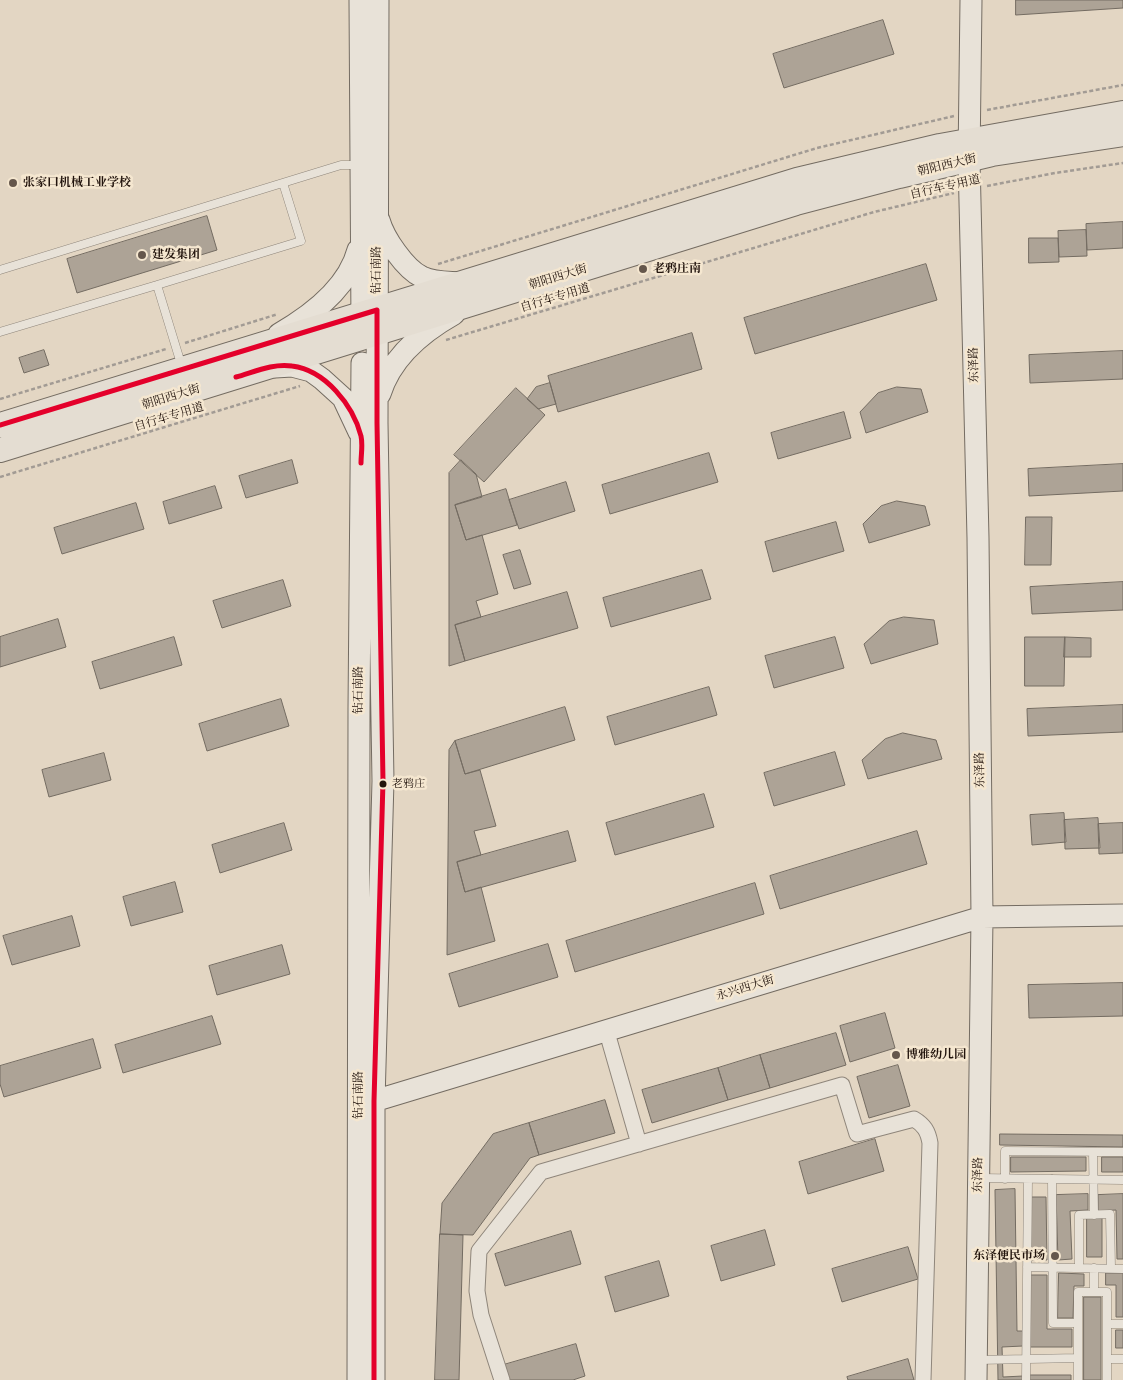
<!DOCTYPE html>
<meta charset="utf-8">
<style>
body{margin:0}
canvas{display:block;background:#e3d6c3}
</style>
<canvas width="1123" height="1380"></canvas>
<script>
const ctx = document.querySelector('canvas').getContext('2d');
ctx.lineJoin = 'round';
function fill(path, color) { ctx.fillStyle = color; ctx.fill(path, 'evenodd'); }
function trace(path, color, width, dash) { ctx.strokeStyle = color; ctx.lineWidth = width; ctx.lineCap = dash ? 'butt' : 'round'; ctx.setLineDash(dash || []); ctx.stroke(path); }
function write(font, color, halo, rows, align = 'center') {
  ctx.font = font + ' "Libre Caslon Text","Noto Serif SC",serif'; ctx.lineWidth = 5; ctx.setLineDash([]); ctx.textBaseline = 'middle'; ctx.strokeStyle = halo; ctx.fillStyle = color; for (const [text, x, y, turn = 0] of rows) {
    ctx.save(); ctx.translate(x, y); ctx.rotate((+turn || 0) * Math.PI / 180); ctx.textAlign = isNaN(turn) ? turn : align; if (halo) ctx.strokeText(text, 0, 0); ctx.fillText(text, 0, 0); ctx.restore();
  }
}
const building = new Path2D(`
 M1016 0H1123V8L1016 15Z
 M883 20 894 54 784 88 773 54Z
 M207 216 217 250 77 293 67 259Z
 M1123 222V248L1087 250 1086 224Z
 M1086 230 1087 256 1059 257 1058 231Z
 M1029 238H1058L1059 262 1029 263Z
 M926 264 937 300 755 354 744 318Z
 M692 333 702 369 558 412 548 376Z
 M44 350 49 365 24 373 19 358Z
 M1123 351V379L1030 383 1029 355Z
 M550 383 556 404 538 409 527 399 536 387Z
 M897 387 921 389 928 412 866 433 860 412 878 393Z
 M516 388 545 415 484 482 454 455Z
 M844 412 851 438 778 459 771 433Z
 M709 453 718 482 610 514 602 485Z
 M292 460 298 483 246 498 239 476Z
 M461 460 476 474 482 497 455 505 466 540 482 535 498 594 476 601 481 617 455 625 465 661 449 666V473Z
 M1123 464V491L1029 496 1028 469Z
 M566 482 575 511 519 529 509 500Z
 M215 486 222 508 169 524 163 502Z
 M506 489 517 525 466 540 455 505Z
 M897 501 925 506 930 525 869 543 863 524 881 506Z
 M136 503 144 529 62 554 54 528Z
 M1026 517H1052L1051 565H1025Z
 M836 522 844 551 773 572 765 542Z
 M520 550 531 584 514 589 503 555Z
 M702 570 711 599 611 627 603 598Z
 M283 580 291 606 222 628 213 601Z
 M1123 582V610L1032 614 1030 587Z
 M567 592 578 628 465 661 455 625Z
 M904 617 934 620 938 644 871 664 864 644 889 621Z
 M58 619 66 647 0 667V637Z
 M174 637 182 665 100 689 92 662Z
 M835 637 844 668 774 688 765 656Z
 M1025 637H1065L1064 686H1025Z
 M1065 637 1091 638V657H1064Z
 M709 687 717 715 615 745 607 717Z
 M281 699 289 726 207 751 199 724Z
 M1123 705V732L1028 736 1027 709Z
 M565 707 575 740 465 774 455 741Z
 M903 733 936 740 942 759 868 779 862 760 885 739Z
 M455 741 465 774 480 770 496 826 474 831 481 855 457 862 465 892 481 887 495 941 447 955 449 750Z
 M835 752 845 785 774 806 764 773Z
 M104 753 111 780 49 797 42 770Z
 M704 794 714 827 615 855 606 823Z
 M1064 813 1066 842 1032 845 1030 815Z
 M1098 818 1100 848 1065 849 1064 820Z
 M284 823 292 850 220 873 212 845Z
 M1123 823V853L1099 854 1098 824Z
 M568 831 576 861 465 892 457 862Z
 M917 831 927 864 780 909 770 876Z
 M175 882 183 912 131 926 123 897Z
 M755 883 764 914 575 972 566 941Z
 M72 916 80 946 12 965 3 936Z
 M548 944 558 977 459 1007 449 974Z
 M282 945 290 974 217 995 209 966Z
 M1123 983V1016L1029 1018 1028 985Z
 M885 1013 895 1048 850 1062 840 1026Z
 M212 1016 221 1044 123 1073 115 1045Z
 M836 1033 846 1065 770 1088 760 1055Z
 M93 1039 101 1068 4 1097 0 1084V1066Z
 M760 1055 770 1088 728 1100 718 1068Z
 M898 1065 910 1106 869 1118 857 1077Z
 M718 1068 728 1100 652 1123 642 1090Z
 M605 1100 615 1133 539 1155 529 1123Z
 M529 1123 539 1155 530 1158 473 1235 440 1234 442 1203 493 1134Z
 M1000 1134 1123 1135V1147L1000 1145Z
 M875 1139 884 1171 808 1194 799 1162Z
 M1011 1157H1086V1171L1011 1172Z
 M1102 1157H1123V1172H1102Z
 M1015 1189 1017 1331H1023V1346L1002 1347 1003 1377 1023 1376V1380H998L995 1190Z
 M1088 1194V1210L1070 1211 1072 1259 1058 1260 1056 1195Z
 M1123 1194V1259H1117L1116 1210 1098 1211V1195Z
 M1031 1197H1046L1047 1260H1032Z
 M1087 1218H1102V1257H1087Z
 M765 1230 775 1265 721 1281 711 1246Z
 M571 1231 581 1264 505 1286 495 1254Z
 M440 1234 463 1235 459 1380H435Z
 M908 1247 918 1279 842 1302 832 1269Z
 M659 1261 669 1296 615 1312 605 1277Z
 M1059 1273 1084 1274V1286H1074L1073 1318H1058Z
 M1106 1273H1123V1317H1116V1285H1106Z
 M1030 1275H1047V1329H1072V1347H1029Z
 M1084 1297H1101V1380H1084Z
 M1116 1330H1123V1348H1116Z
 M576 1344 585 1376 573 1380H504L500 1366Z
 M908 1359 914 1380H848L847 1377Z
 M1029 1375H1071V1380H1029Z`);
const path = new Path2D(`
 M987 110 1123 85
 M987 186 1055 173 1123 163
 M438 264 817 148 954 116
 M446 340 874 212 954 193
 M185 343 278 314
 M0 399 166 349
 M0 477 300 386`);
const service = new Path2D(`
 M0 270 341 165H360
 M157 285 301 241 283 183
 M0 332 157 285 182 367
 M1093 1152 1094 1215
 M980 1178 1123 1180
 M1005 1179V1151L1123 1152
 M1052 1179 1053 1323H1078
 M1027 1267 1123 1269
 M1079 1268V1215L1110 1214 1111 1268
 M1094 1292V1268
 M1107 1324H1123
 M1107 1359H1123
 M978 1360 1078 1358
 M1026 1380 1028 1179
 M1078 1380V1292H1107V1380`);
const minor = new Path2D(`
 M606 1029 639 1144
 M502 1380 481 1315 477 1291 479 1251 541 1172 842 1085 857 1134 914 1119C924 1125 928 1131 930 1143L923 1380`);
const secondary = new Path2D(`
 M360 0 362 327
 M971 0 969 160 978 538 982 917 976 1380
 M379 220C384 238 405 269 422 277 434 283 448 282 461 283
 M279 334C312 315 348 288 358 250
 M275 367 292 366 311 371 322 379 343 398 359 432
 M380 394C391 358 422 332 454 314
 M374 1101 982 917 1123 915
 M358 1380 359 708 362 363
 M374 1380V1101L383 781 377 423 378 0`);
const primary = new Path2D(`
 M0 425 797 180 940 146 1123 113
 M0 450 796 203 899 176 992 154 1123 134`);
const bus1 = new Path2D(`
 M236 377C254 372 273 363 292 366 325 370 353 405 361 436 363 445 361 454 361 463
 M0 425 377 310V423L383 781 374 1101V1380`);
const markers = [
 [13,183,5,"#65574c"],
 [142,255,5,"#65574c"],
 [643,269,5,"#65574c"],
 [383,784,4.5,"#21130c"],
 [896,1055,5,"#65574c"],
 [1055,1256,5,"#65574c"]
];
const busNames = [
 ["老鸦庄",392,784]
];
const streetNames = [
 ["朝阳西大街",947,165,-13],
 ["自行车专用道",945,187,-13],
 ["钻石南路",377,270,-90],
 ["朝阳西大街",558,277,-17],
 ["自行车专用道",555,298,-17],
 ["东泽路",974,365,-91],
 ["朝阳西大街",171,397,-17],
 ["自行车专用道",169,417,-17],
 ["钻石南路",359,690,-90],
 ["东泽路",980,770,-91],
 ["永兴西大街",745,988,-17],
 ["钻石南路",359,1095,-90],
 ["东泽路",978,1175,-89]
];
const poiNames = [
 ["张家口机械工业学校",23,183],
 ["建发集团",152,255],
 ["老鸦庄南",653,269],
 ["博雅幼儿园",906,1055],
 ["东泽便民市场",1045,1256,"right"]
];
fill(building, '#ada396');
trace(building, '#746c62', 1);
trace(service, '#8f867b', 9);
trace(minor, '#8f867b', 17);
trace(secondary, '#746c62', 23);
trace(primary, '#746c62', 26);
trace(path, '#a29b94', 2.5, [4, 2.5]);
trace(service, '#e8e2d8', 8);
trace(minor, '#e8e2d8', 15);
trace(secondary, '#e8e2d8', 21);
trace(primary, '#e4ddd2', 24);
trace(bus1, '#e4002b', 5);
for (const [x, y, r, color] of markers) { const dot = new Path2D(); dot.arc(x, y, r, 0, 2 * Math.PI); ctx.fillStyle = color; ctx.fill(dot); trace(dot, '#f5e7d0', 2); }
write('11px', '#21130c', '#f5e7d0', busNames, 'left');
write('12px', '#21130c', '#f5e7d0', streetNames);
write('bold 12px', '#21130c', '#f5e7d0', poiNames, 'left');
</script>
